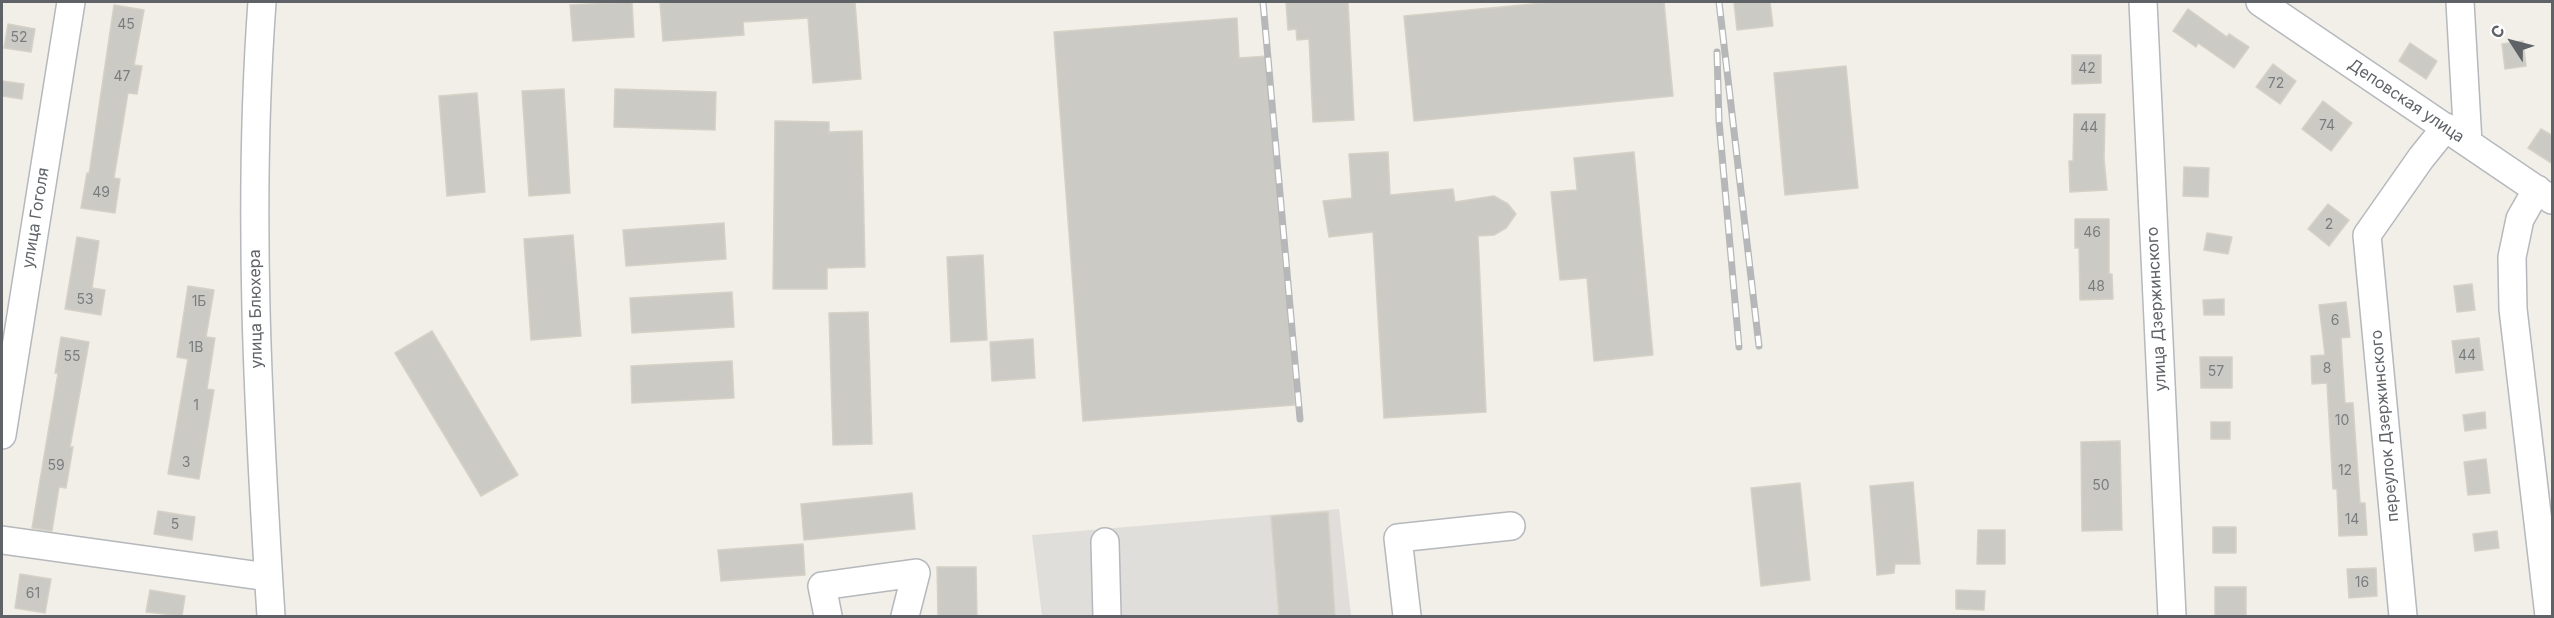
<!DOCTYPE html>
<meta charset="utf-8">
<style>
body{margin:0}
#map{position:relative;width:2554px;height:618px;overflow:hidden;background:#f1efe8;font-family:Inter,sans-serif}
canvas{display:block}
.frame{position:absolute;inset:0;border:3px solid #5f6368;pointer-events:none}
.north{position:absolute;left:2482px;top:12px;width:60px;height:60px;-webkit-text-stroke:4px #fff;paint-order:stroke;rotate:306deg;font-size:16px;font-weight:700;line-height:24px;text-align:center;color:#5f6368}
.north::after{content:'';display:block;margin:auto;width:21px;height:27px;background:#5f6368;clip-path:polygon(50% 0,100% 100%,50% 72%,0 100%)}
</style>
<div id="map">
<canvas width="2554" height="618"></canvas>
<div class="frame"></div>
<div class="north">С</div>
</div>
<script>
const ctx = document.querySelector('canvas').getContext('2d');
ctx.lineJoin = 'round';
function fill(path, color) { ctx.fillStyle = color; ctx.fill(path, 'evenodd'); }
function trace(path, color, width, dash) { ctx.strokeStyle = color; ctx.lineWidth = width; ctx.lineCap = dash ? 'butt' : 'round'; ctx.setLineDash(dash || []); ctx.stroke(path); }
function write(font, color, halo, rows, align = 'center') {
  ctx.font = font + ' Inter,sans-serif'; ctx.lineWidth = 4.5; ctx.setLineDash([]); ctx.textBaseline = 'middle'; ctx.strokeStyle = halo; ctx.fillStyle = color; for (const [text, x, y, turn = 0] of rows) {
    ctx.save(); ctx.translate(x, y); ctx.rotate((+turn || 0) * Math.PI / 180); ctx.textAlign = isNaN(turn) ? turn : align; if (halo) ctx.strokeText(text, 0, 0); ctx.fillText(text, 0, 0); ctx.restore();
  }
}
const industrial = new Path2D(`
 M1339 509 1351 616H1042L1032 535Z`);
const building = new Path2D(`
 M632 2 634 37 573 41 570 5Z
 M678 2H855L861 79 813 83 808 18 743 22 744 35 663 41 660 3Z
 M1286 2H1348L1354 120 1313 122 1309 39 1297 40 1296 29 1288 30Z
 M1554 2H1664L1673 96 1414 121 1404 16Z
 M1734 2H1770L1773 26 1737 30Z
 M114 5 144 10 134 65 142 66 137 94 128 93 114 178 120 179 115 213 81 208 87 173 89 174Z
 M2188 9 2227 37 2229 34 2249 47 2234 68 2198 43 2196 47 2173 31Z
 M1237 18 1239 58 1269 56 1295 405 1083 421 1054 32Z
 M8 24 35 29 31 52 4 48Z
 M2523 41 2526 66 2505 69 2502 44Z
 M2410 43 2437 61 2426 79 2399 61Z
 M2072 55H2101V83L2072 84Z
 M2273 64 2296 81 2280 104 2256 87Z
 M1846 66 1858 188 1785 195 1774 73Z
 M2 81 24 84 22 99 2 96Z
 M564 89 570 193 529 196 522 91Z
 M615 89 716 92 715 130 614 127Z
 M477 93 485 192 447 196 439 96Z
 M2323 101 2352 123 2331 151 2302 129Z
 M2074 114H2105L2104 159 2107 190 2070 192 2069 161H2073Z
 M775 121 829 122V132L862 131 865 267 827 268V289H773Z
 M2541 129 2553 136V164L2528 148Z
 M1388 152 1390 195 1453 189 1455 202 1494 196 1508 204 1516 214 1506 228 1494 235 1478 236 1486 412 1384 418 1373 232 1329 237 1323 201 1352 198 1349 154Z
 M1634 152 1653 355 1594 361 1587 278 1560 280 1551 192 1577 190 1574 158Z
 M2184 167 2209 168 2208 197 2183 196Z
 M2328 204 2349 220 2329 246 2308 229Z
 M2075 219H2109V274H2112L2113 299 2080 300 2079 248H2075Z
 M724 223 726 259 626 266 623 230Z
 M2207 233 2232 237 2228 254 2204 250Z
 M573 235 581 336 531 340 524 239Z
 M77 237 99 241 92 288 105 290 101 315 65 309Z
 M983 255 987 340 951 342 947 257Z
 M2472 284 2475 310 2457 312 2454 286Z
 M188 286 214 290 206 337 215 338 207 389 214 390 199 479 168 474 188 359 177 357Z
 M732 292 734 327 632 333 630 298Z
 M2224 299V315H2204L2203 300Z
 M2346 302 2350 337 2341 338 2345 403H2353L2360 503H2365L2367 535 2339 536 2337 489H2333L2327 383 2312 384 2311 356 2325 355 2319 305Z
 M868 312 872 444 833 445 829 313Z
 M432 331 518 475 481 496 395 353Z
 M61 337 89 342 70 447H73L66 488 59 487 52 531 32 528 58 373H55Z
 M2479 338 2483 370 2456 373 2452 341Z
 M1033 339 1035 378 992 381 990 342Z
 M2200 357H2232V388H2201Z
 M732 361 734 398 632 403 631 366Z
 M2485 412 2486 428 2465 431 2463 415Z
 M2211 422H2230V439H2211Z
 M2120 441 2122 530 2082 531 2081 442Z
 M2486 459 2490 493 2468 495 2464 462Z
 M1913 482 1920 564H1895L1894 573 1877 575 1870 486Z
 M1800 483 1810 580 1761 586 1751 488Z
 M912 493 915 529 804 540 801 504Z
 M158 511 195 517 192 540 154 534Z
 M1328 512 1335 616H1279L1271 516Z
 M2213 527H2236V553H2213Z
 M1978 530H2005V564H1977Z
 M2497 531 2499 548 2475 551 2473 534Z
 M803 544 805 575 721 581 718 550Z
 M937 567H976L977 616H938Z
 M2376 568 2377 596 2349 598 2347 569Z
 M20 574 51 579 45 613 15 608Z
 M2215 587H2246V616H2215Z
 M150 590 185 596 182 616 146 612Z
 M1956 590 1985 591 1984 610 1956 609Z`);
const minor = new Path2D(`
 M262 2C247 207 258 412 271 616
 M2143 2 2172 616
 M2260 2 2552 200
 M2460 2 2468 143
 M2537 189 2520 219 2512 257 2513 309 2549 616
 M2 435 71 2
 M2 540 268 577
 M1105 542 1107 616
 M828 616 822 586 916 573 905 616
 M1407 616 1398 538 1511 526
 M2403 616 2367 235 2421 158 2446 127`);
const rail = new Path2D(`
 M1263 2 1300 419
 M1719 2 1759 346
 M1717 52 1719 121 1739 347`);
const numberNames = [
 ["45",126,25],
 ["52",19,38],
 ["42",2087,69],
 ["47",122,77],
 ["72",2276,84],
 ["74",2327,126],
 ["44",2089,128],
 ["49",101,193],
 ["2",2329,225],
 ["46",2092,233],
 ["48",2096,287],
 ["53",85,300],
 ["1Б",199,302],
 ["6",2335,321],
 ["1В",196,348],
 ["44",2467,356],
 ["55",72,357],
 ["8",2327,369],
 ["57",2216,372],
 ["1",196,406],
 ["10",2342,421],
 ["3",186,463],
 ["59",56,466],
 ["12",2345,471],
 ["50",2101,486],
 ["14",2352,520],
 ["5",175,525],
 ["16",2362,583],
 ["61",33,594]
];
const streetNames = [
 ["Деповская улица",2406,101,34],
 ["улица Гоголя",36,218,-81],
 ["улица Блюхера",256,309,-91],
 ["улица Дзержинского",2157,309,-93],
 ["переулок Дзержинского",2385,426,-95]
];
fill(industrial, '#e0deda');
fill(building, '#cccac5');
trace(building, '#d6d1c6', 1.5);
trace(minor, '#b5b8bc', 30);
trace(minor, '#fff', 27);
trace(rail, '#b6b7b8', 7);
trace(rail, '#fff', 4.5, [14]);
write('14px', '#7a7d7f', null, numberNames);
write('16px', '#5f6368', '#fff', streetNames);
</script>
